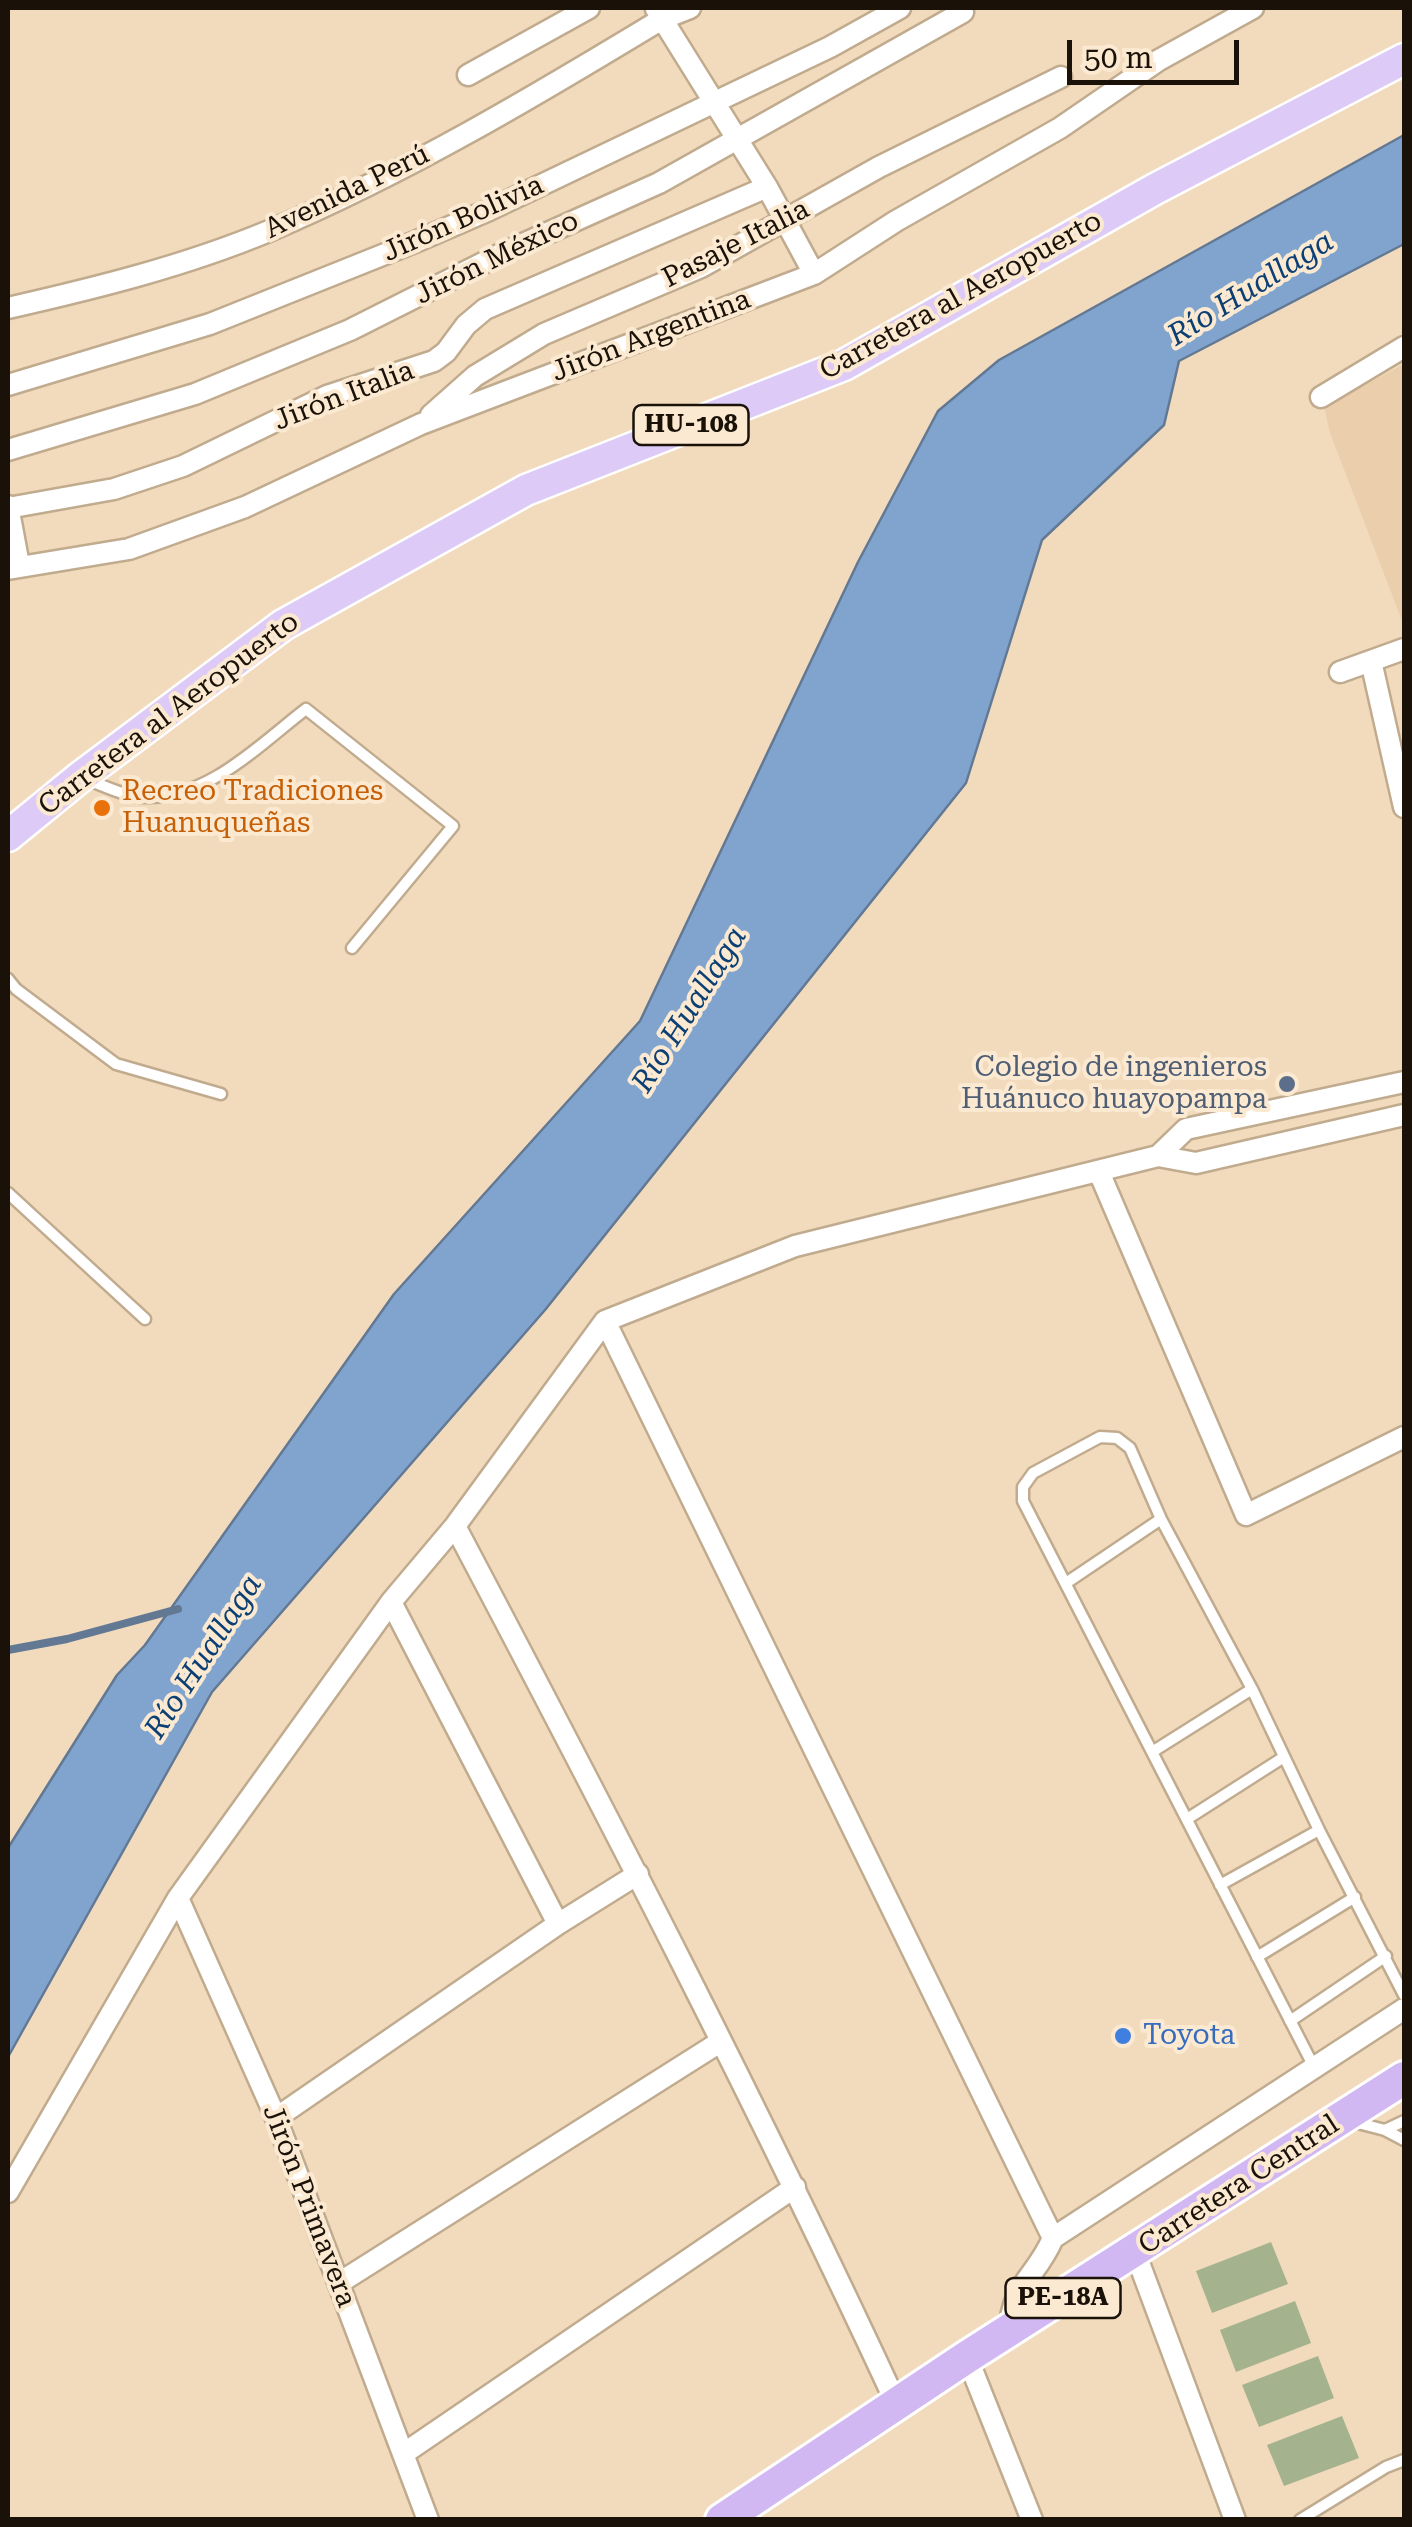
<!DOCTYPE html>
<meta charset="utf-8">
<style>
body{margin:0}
#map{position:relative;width:1412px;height:2527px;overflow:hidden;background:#f2dbbd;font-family:"Roboto Serif",serif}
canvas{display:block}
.frame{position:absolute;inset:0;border:10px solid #1a1208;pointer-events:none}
.scale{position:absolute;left:1067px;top:40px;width:172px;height:45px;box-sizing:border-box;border:5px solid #1a1208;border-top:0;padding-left:12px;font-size:30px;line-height:35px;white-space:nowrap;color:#1a1208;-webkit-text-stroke:8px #fbe9d1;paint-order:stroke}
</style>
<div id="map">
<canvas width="1412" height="2527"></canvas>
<div class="frame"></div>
<div class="scale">50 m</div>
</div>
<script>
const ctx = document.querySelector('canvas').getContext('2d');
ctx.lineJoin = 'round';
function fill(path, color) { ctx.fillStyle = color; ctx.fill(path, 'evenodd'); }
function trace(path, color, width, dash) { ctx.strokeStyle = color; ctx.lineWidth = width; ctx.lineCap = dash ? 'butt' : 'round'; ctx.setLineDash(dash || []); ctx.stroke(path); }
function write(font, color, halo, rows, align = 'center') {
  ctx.font = font + ' "Roboto Serif",serif'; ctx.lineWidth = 8; ctx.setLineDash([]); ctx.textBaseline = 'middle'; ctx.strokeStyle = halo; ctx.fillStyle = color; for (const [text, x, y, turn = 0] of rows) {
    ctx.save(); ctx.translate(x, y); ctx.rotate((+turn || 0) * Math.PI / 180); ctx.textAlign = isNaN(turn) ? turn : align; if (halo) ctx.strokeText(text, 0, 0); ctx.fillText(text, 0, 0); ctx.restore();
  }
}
const built = new Path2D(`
 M1404 364V626L1330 433 1324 407Z`);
const green = new Path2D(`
 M1271 2242 1288 2284 1212 2313 1196 2271Z
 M1295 2301 1311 2343 1236 2372 1220 2330Z
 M1318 2356 1334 2398 1259 2427 1242 2385Z
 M1342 2416 1359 2458 1284 2486 1267 2445Z`);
const water = new Path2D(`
 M1404 135V244L1179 361 1164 425 1042 540 966 783 545 1310 212 1692 8 2057V1848L117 1675 145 1645 394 1294 640 1021 858 562 938 411 999 360Z`);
const stream = new Path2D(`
 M8 1650 67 1639 178 1609`);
const service = new Path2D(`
 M85 779C103 785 125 797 145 797 208 799 259 745 306 709L453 826 352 948
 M8 979 16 989 116 1064 221 1094
 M8 1193 145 1319
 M1066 1583 1161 1519
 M1152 1752 1252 1689
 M1187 1819 1284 1757
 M1220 1885 1319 1830
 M1257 1957 1355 1897
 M1290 2021 1386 1956
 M1314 2067 1023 1501V1487L1033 1473 1100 1437 1117 1438 1130 1448 1161 1519 1252 1689 1319 1830 1404 1995
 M1354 2122 1385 2130 1404 2121
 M1385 2130 1404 2140
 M1300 2520 1386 2467 1404 2460`);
const minor = new Path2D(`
 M656 9 767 187 814 274
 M468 75 589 8
 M8 308C96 288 185 266 269 231 406 173 535 96 662 19L690 8
 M8 385 210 324 415 242 489 210 830 47 900 8
 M1321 397 1404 347
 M431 415 475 376 544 334 701 267 879 167 1061 77
 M8 450 195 394 350 330 503 253 659 183 963 12
 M8 506 19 565
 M8 508 114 489 183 466 327 396 434 361 446 352 466 325 485 309 767 187
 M8 569 129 549 245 507 421 424 814 274 896 221 1060 128 1159 60 1253 8
 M1371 661 1404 807
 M1340 672 1404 649
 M1158 1156 1186 1129 1404 1082
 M1099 1172 1246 1515 1404 1437
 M605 1321 1053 2238
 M455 1526C608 1816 759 2107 897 2405
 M391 1602 558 1924
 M178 1898 276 2118 428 2520
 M276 2118 558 1924 638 1874
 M8 2192 178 1898 391 1602 455 1526 605 1321 795 1246 1158 1156 1196 1163 1404 1115
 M1135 2252 1235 2520
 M339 2283 720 2042
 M1009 2333C1013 2280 1035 2280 1053 2238L1404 2009
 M967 2357 1032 2520
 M403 2454 795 2187`);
const primary = new Path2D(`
 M8 836 79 778 283 625 526 490 844 365 1155 189 1404 59`);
const trunk = new Path2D(`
 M722 2520 967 2357 1404 2078`);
const markers = [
 [102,808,10,"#e8710a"],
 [1287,1084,10,"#5c6f8a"],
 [1123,2036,10,"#3f7fe0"]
];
const shields = [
 [691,425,115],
 [1063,2298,115]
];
const shieldNames = [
 ["HU-108",691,425],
 ["PE-18A",1063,2298]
];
const streetNames = [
 ["Avenida Perú",347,192,-26],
 ["Jirón Bolivia",463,219,-24],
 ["Pasaje Italia",736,244,-27],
 ["Jirón México",497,258,-26],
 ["Carretera al Aeropuerto",961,296,-29],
 ["Jirón Argentina",651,336,-21],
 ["Jirón Italia",344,396,-21],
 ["Carretera al Aeropuerto",169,714,-37],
 ["Carretera Central",1239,2185,-33],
 ["Jirón Primavera",309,2206,69]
];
const foodNames = [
 ["Recreo Tradiciones",122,792],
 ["Huanuqueñas",122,824]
];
const serviceNames = [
 ["Colegio de ingenieros",1267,1068],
 ["Huánuco huayopampa",1267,1100]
];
const shopNames = [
 ["Toyota",1143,2036]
];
const waterNames = [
 ["Río Huallaga",1251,289,-32],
 ["Río Huallaga",690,1010,-58],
 ["Río Huallaga",204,1657,-57]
];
fill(built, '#ebcfac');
fill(green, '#a4b28d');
fill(water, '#81a4ce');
trace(water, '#627893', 2.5);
trace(stream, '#627893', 8);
trace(service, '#c1ab8e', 15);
trace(minor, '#c1ab8e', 25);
trace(primary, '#fff', 35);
trace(trunk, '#fff', 38);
trace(service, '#fff', 10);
trace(minor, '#fff', 20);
trace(primary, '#ddcaf6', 30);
trace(trunk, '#d2b8f3', 32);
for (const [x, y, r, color] of markers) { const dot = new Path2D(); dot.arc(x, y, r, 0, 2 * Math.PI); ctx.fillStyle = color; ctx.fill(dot); trace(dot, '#fbe9d1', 4); }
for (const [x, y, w] of shields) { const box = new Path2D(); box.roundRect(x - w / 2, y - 20, w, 40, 8); ctx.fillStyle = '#fbe9d1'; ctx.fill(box); trace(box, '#1a1208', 2.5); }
write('bold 25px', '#1a1208', null, shieldNames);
write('28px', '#1a1208', '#fbe9d1', streetNames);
write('28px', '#c56008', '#fbe9d1', foodNames, 'left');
write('28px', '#4e5e75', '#fbe9d1', serviceNames, 'right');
write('28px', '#366cbe', '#fbe9d1', shopNames, 'left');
write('italic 30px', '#0c3f73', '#fbe9d1', waterNames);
</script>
